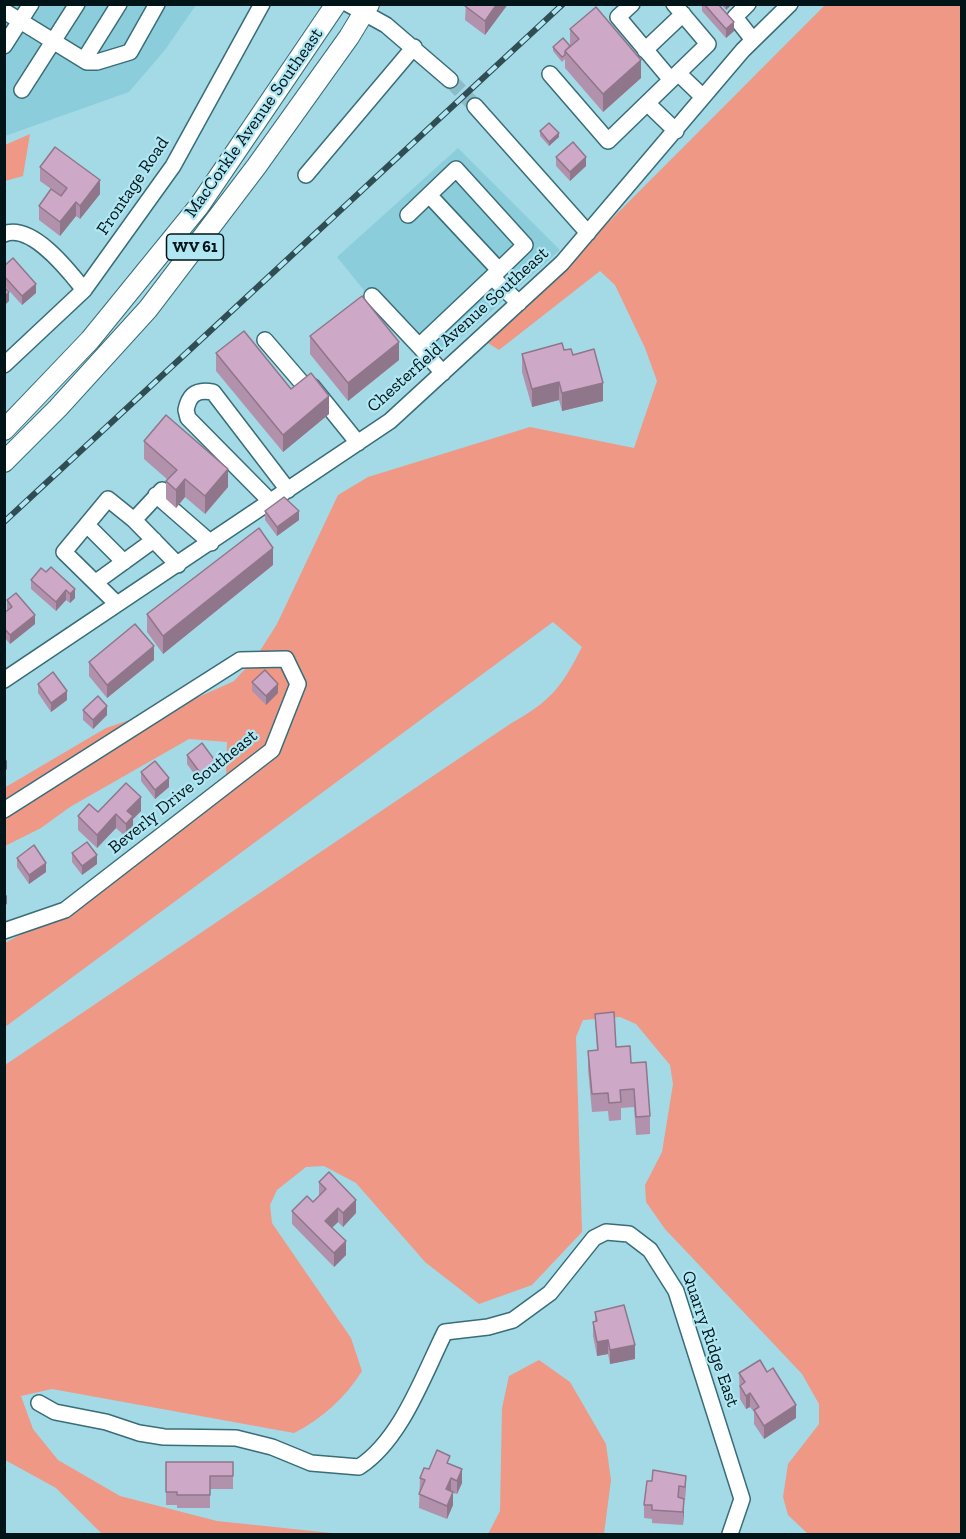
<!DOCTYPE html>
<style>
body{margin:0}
#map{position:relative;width:966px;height:1539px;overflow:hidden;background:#a3dae6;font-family:"Zilla Slab",serif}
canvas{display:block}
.frame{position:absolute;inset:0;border:6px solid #011418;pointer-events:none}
</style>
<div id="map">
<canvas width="966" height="1539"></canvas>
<div class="frame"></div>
</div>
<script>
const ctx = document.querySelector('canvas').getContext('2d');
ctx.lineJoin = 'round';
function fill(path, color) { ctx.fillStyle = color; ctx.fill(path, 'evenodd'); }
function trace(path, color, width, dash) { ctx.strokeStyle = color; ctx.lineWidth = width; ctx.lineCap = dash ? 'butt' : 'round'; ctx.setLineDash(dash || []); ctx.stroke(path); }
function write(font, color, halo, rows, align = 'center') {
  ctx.font = font + ' "Zilla Slab",serif'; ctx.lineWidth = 4.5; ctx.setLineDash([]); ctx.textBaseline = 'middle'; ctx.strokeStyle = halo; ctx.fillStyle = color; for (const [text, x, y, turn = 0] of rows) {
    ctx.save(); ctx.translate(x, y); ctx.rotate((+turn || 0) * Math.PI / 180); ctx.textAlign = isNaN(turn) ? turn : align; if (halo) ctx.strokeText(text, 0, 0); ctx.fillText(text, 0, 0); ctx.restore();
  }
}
const built = new Path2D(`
 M5 5H196L165 50 129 92 5 136Z
 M458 148 560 250 427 368 337 257Z`);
const green = new Path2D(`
 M825 5H961V1534H808L788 1515 783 1497 788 1464 819 1424V1404L802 1374 665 1229 646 1202 645 1185 662 1152 673 1084 670 1065 636 1024 620 1017 583 1020 576 1037 582 1232 532 1285 479 1304 425 1262 356 1183 324 1166 306 1167 277 1190 270 1205 272 1223 351 1338 362 1371C346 1397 322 1419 294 1433L52 1389 21 1396 33 1429 58 1460 120 1496 217 1521 341 1534H102L56 1488 5 1460V1065L510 724C551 701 561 688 582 647L553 622 5 1027V943L62 912 226 777 227 742 189 739 70 807 41 828 5 846 4 788 106 728 201 696 234 681 256 657 277 624 338 495 368 477 530 427 634 448 657 381 645 348 615 285 600 271 499 350 488 343Z
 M30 134 23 176 5 181V145Z
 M539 1360 570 1382 606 1444 611 1480 604 1534H488L500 1511 502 1408 509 1376Z`);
const minorTunnel = new Path2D(`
 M450 80 475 106`);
const minor = new Path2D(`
 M348 4 386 25 450 80
 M632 4 618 17 671 80
 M748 4 735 17 753 40
 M4 11 87 62H97L130 52 157 4
 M4 46 31 4
 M645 50 683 14
 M84 60 119 4
 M678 73 703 97
 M550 74 608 141 708 44 674 4
 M22 90 77 4
 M647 103 676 131
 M475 106 588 233
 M306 175 414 47
 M429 195 499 270
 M408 215 456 169 525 245 492 277
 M4 234C32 223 69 271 84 290
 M372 296 419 346
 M265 340 302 383 312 386 358 443
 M4 365 84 290 173 166 262 4
 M443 373 419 346 492 277 519 303
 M156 495 211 543
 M271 502 188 418 186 410C189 394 197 389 213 392L288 490
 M134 520 162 490
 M87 525 124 562
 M96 582 154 540
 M117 604 64 552 108 499 134 520 178 565
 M4 680 390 421 562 263 743 50 790 4
 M4 810 240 660 286 659 298 684 272 750 65 910 4 931
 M39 1403 55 1412 106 1422 139 1433 164 1437 236 1438 272 1447 311 1463 359 1467C401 1440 423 1376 445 1332L488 1327 513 1320 550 1293 594 1238 606 1232 629 1234 650 1250 676 1291 742 1499 730 1534`);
const major = new Path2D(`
 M4 430 90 340 199 206 336 4
 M4 462 58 408 148 309 256 167 349 37 369 4`);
const rail = new Path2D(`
 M4 522 563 4`);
const wall = new Path2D(`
 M466 4H508L485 35 465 20Z
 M702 4H718L734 31 726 38 702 11Z
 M721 4H732L726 10Z
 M570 29 641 78 603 112 565 68V59L562 62 553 51V47L570 46Z
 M540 131 559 137 549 146 540 136Z
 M556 157 586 166 570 181 556 166Z
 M40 167 100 194 80 219 76 216 60 236 39 220V206L61 196 40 181Z
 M4 266 36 293 22 305 4 285Z
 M310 336 399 360 348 401 310 354Z
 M564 350 573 355 603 401 562 411 559 400 532 407 522 372V354Z
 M216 353 291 389 329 414 283 452 216 371Z
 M144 441 228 487 205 514 185 497 176 508 166 499V481L168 480 144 459Z
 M265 511 299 520 277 536 265 520Z
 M273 565 163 654 147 632V614Z
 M46 572 75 598 70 603 66 600 56 611 31 589V580Z
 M7 600 35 624 10 644 4 637V613L8 611 7 609Z
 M154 660 107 698 89 676V662Z
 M252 682 278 693 266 705 252 691Z
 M38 684 67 700 51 712 38 693Z
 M83 710 107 715 93 729 83 720Z
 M187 755 216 771 201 783 187 764Z
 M141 772 169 787 155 799 141 781Z
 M141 811 133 819V830L126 837 116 828 97 848 78 830V816L98 812Z
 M72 853 97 864 82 875 72 862Z
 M17 858 46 872 29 884 17 867Z
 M595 1014 616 1047 631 1063 650 1116V1134L636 1135 634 1107 621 1108V1120L609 1121 608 1111 592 1112 588 1069V1051H597Z
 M319 1182 356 1213 343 1227 338 1222 332 1228 346 1255 334 1267 292 1224V1211L313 1202 319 1196Z
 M595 1312 635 1359 610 1364 608 1354 597 1356 593 1336V1322H595Z
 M739 1373 796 1418 764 1439 754 1424V1412L750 1407 746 1409 740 1399Z
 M166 1462H233V1489H210V1508H177V1505H166Z
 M450 1465 462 1483 457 1494 453 1493V1505L447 1519 419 1508 420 1478 429 1469Z
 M686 1476V1490L685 1500H684L683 1525 652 1523V1519L644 1518V1505L652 1481Z`);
const shadedWall = new Path2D(`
 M497 4H508L485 35V21Z
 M726 4H732L726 10Z
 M734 22V31L726 38V29Z
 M641 60V78L603 112V94Z
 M559 133V137L549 146V142Z
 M586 157V166L570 181V172Z
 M100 180V194L80 219V206Z
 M76 202V216L60 236V222Z
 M36 284V293L22 305V296Z
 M9 292V301L4 306V297Z
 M399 342V360L348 401V383Z
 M559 382V400L532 407V389Z
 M603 383V401L562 411V393Z
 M329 396V414L283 452V435Z
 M228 469V487L205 514V496Z
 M185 479V497L176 508V490Z
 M299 511V520L277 536V527Z
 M273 548V565L163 654V636Z
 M75 589V598L70 603V594Z
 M66 590V600L56 611V602Z
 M35 615V624L10 644V635Z
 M154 646V660L107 698V685Z
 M278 684V693L266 705V696Z
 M67 691V700L51 712V703Z
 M107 706V715L93 729V720Z
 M7 760V769L4 772V762Z
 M216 762V771L201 783V774Z
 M169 778V787L155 799V790Z
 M141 797V811L133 819V830L126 837V824L127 811Z
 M116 814V828L97 848V835Z
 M97 855V864L82 875V866Z
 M46 863V872L29 884V875Z
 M7 895V904L4 906V897Z
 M356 1200V1213L343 1227V1213Z
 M338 1208V1222L325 1234V1221Z
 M346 1241V1255L334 1267V1253Z
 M608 1340V1354L597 1356V1342Z
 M635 1345V1359L610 1364V1350Z
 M750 1393V1407L746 1409V1396Z
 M796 1405V1418L764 1439V1426Z
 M462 1469V1483L457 1494V1481Z
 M451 1478V1492L446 1489Z
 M453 1492V1505L447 1519V1506Z
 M684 1499V1513L683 1525V1512Z`);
const building = new Path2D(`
 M466 4H497L485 21 465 6Z
 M704 4H718L734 22 726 29Z
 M596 7 641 60 603 94 565 51 579 39 570 29Z
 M563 38 570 46 565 51V55L562 57 553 47Z
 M549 123 559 133 549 142 540 131Z
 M573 142 586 157 570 172 556 157Z
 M55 147 100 180 80 206 76 202 60 222 39 206 51 189 61 196 67 188 40 167Z
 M13 258 36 284 22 296 4 276V266Z
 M4 287 9 292 4 297Z
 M362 296 399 342 348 383 310 336Z
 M244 331 291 389 311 373 329 396 283 435 216 353Z
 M562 343 564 350 571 349 573 355 594 349 603 383 562 393 559 382 532 389 522 354Z
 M166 415 228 469 205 496 185 479 176 490 166 481 177 470 144 441Z
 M284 497 299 511 277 527 265 511Z
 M259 528 273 548 163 636 147 614Z
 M51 567 75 589 70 594 66 590 56 602 31 580 41 568 46 572Z
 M16 593 35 615 10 635 4 628V613L12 607 7 600Z
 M135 624 154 646 107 685 89 662Z
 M265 670 278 684 266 696 252 682Z
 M53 672 67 691 51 703 38 684Z
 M98 696 107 706 93 720 83 710Z
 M202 743 216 762 201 774 187 755Z
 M155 761 169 778 155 790 141 772Z
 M126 783 141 797 127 811 133 816 126 824 116 814 97 835 78 816 89 804 98 812Z
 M87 842 97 855 82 866 72 853Z
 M34 845 46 863 29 875 17 858Z
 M614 1012 616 1047 630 1046 631 1063 646 1062 650 1116 636 1117 634 1089 620 1090 621 1102 609 1103 608 1093 592 1094 588 1051 598 1050 595 1014Z
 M329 1172 356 1200 343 1213 338 1208 325 1221 346 1241 334 1253 292 1211 307 1196 313 1202 326 1189 319 1182Z
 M624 1305 635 1345 610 1350 608 1340 597 1342 593 1322 597 1321 595 1312Z
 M760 1360 767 1372 773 1368 796 1405 764 1426 754 1410 759 1407 750 1393 746 1396 740 1386 745 1382 739 1373Z
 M437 1450 450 1456 447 1463 462 1469 457 1481 451 1478 446 1489 453 1492 447 1506 419 1494 425 1480 420 1478 424 1468 429 1469Z
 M166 1462H233V1476H210V1495H177V1492H166Z
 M653 1470 686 1476 685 1487 679 1486 678 1497 684 1499 683 1512 652 1510V1505H644L647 1481H652Z`);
const shields = [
 [195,247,57]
];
const shieldNames = [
 ["WV 61",195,247]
];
const streetNames = [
 ["MacCorkle Avenue Southeast",254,123,-55],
 ["Frontage Road",133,186,-56],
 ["Chesterfield Avenue Southeast",458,330,-42],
 ["Beverly Drive Southeast",183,792,-39],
 ["Quarry Ridge East",710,1339,71]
];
fill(built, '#8ccddb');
fill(green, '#ef9886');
trace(minorTunnel, '#8bbcc7', 15, [15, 8]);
trace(minor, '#396d78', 18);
trace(major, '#396d78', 22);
trace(minor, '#fff', 15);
trace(major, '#fff', 20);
trace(rail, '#304d53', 6);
trace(rail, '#b0e7f3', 4, [11]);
fill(wall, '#b191ab');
fill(shadedWall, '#90768b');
fill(building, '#cea9c7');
trace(building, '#90768b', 1.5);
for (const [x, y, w] of shields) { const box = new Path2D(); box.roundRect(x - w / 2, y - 13, w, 26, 4.5); ctx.fillStyle = '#b0e7f3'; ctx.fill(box); trace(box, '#011418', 1.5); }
write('bold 16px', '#011418', null, shieldNames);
write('18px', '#011418', '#b0e7f3', streetNames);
</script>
